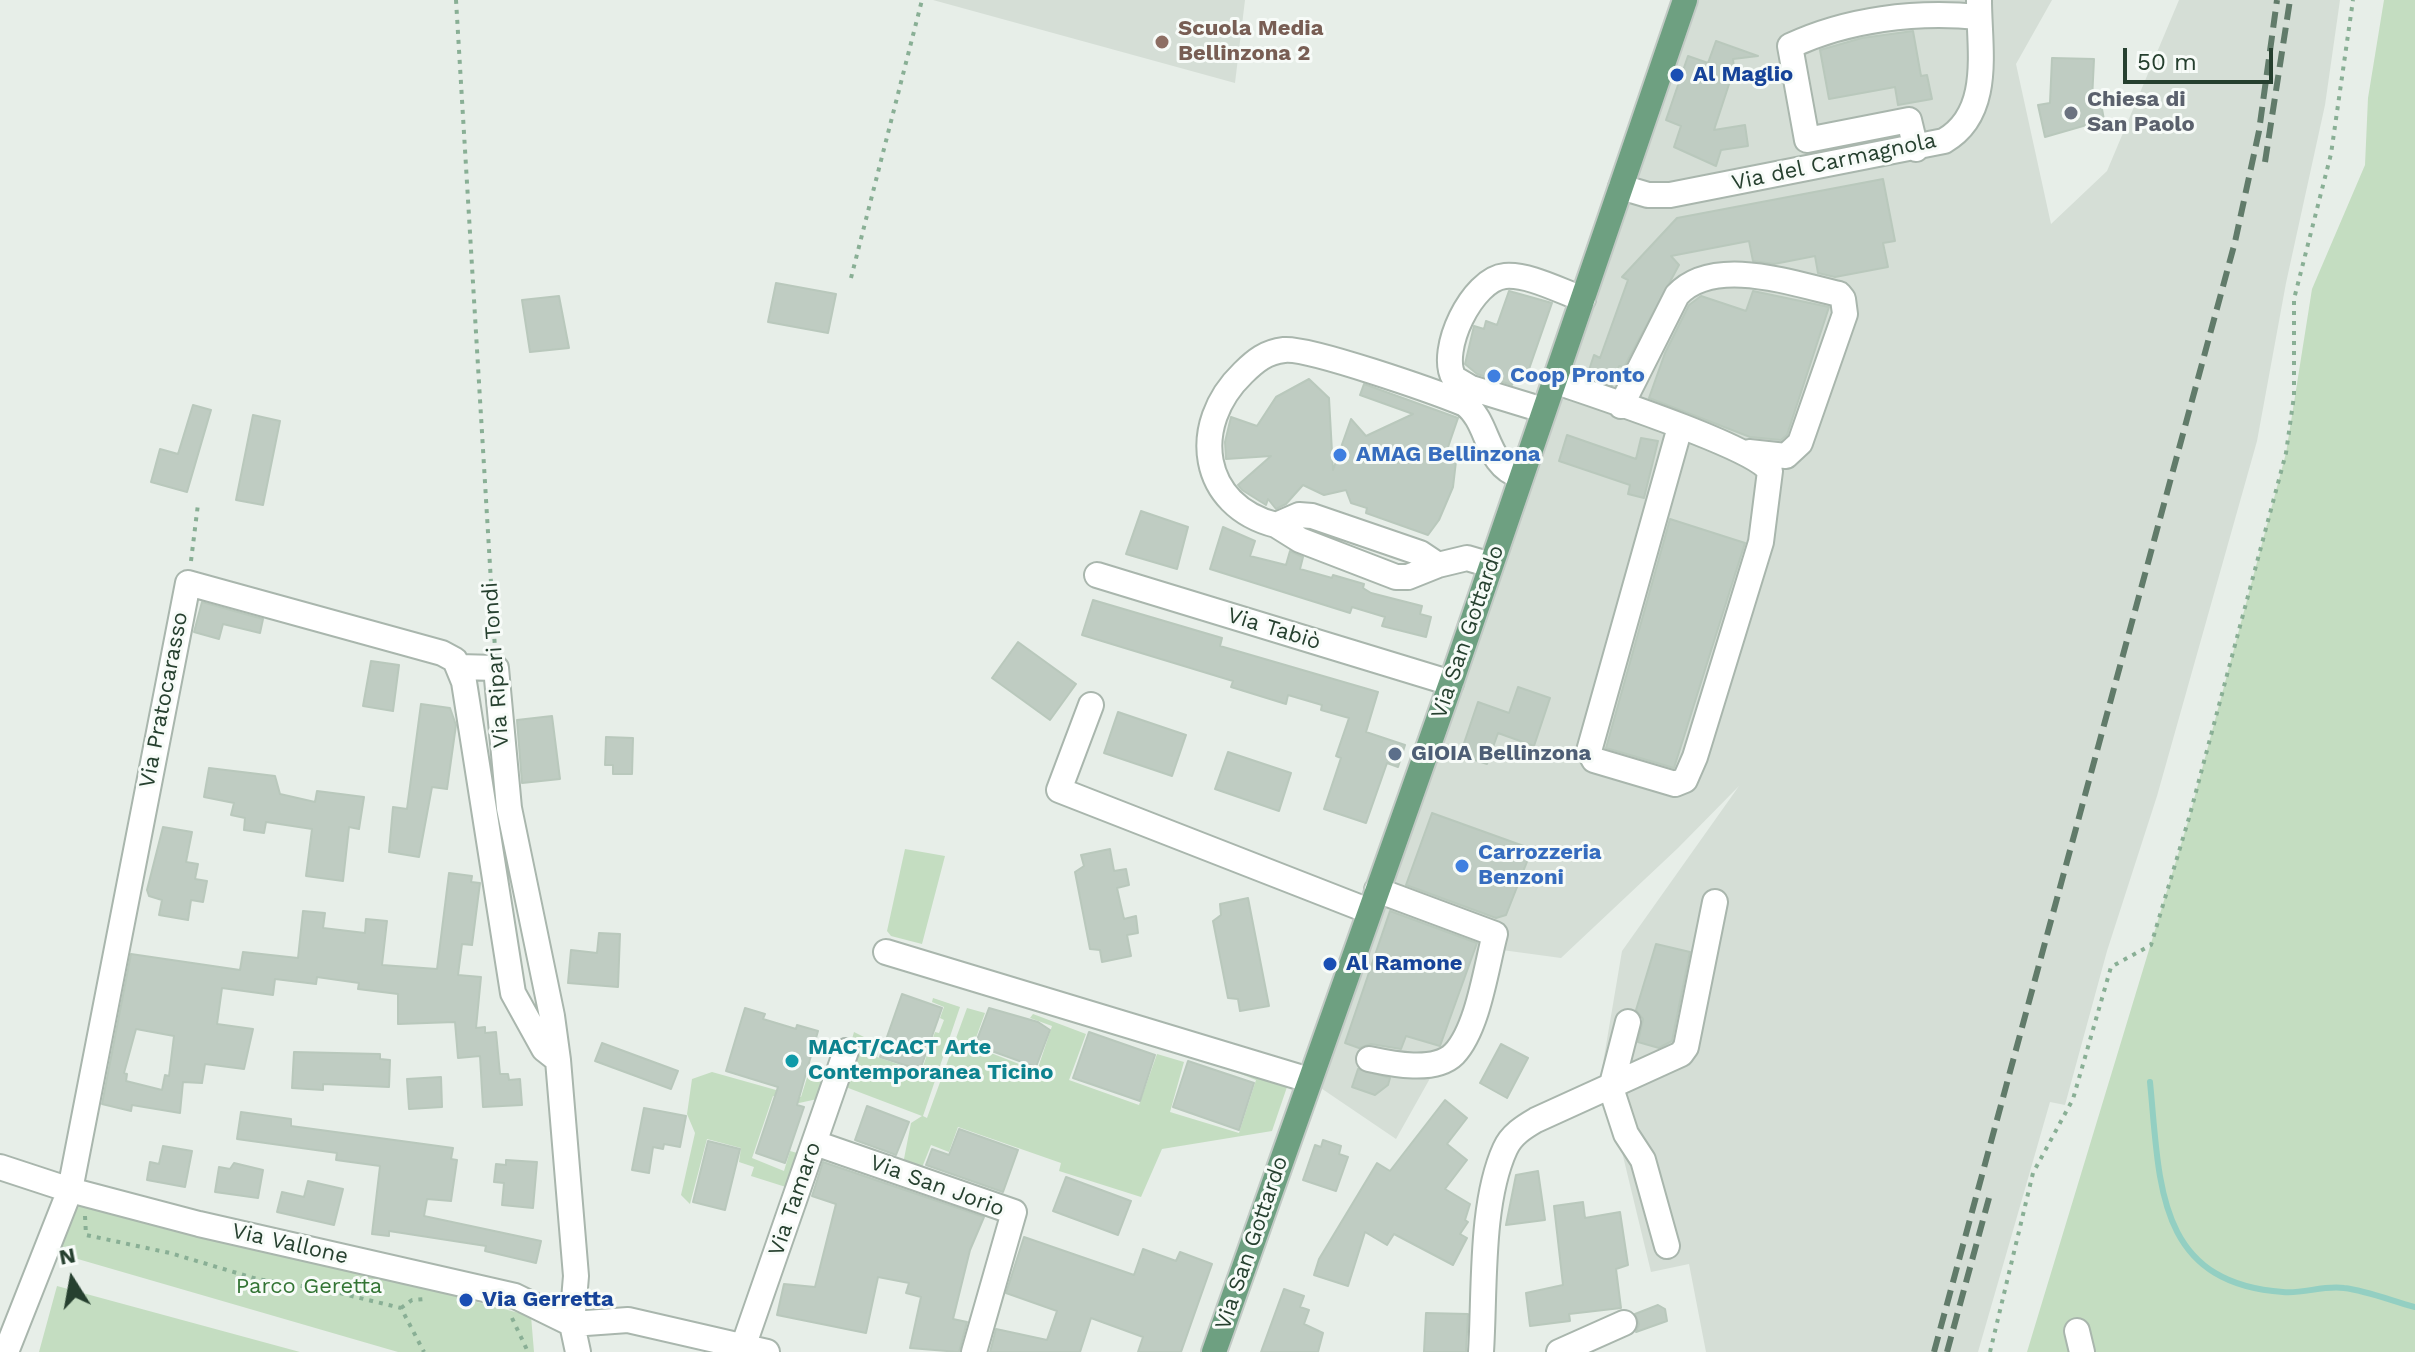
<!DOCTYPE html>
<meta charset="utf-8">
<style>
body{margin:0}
#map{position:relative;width:2415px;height:1352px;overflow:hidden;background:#e7eee8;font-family:"Work Sans",sans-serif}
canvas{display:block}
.north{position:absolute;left:32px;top:1240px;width:80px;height:80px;-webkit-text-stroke:6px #f7fbf8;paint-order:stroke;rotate:349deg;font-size:22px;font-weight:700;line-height:32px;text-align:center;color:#26402f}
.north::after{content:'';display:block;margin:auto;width:28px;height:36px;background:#26402f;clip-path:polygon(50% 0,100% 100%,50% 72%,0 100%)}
.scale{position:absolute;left:2123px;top:48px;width:150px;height:36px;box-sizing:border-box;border:4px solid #26402f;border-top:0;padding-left:10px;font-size:24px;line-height:28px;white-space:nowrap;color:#26402f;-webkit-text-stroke:6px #f7fbf8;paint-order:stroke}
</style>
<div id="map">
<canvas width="2415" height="1352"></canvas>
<div class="north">N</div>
<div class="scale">50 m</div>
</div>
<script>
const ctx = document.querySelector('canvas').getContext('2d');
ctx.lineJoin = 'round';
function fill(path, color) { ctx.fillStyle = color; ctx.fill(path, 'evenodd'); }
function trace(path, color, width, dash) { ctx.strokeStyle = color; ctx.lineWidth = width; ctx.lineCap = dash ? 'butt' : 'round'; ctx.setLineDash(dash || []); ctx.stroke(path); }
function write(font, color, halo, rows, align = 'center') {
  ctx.font = font + ' "Work Sans",sans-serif'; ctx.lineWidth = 6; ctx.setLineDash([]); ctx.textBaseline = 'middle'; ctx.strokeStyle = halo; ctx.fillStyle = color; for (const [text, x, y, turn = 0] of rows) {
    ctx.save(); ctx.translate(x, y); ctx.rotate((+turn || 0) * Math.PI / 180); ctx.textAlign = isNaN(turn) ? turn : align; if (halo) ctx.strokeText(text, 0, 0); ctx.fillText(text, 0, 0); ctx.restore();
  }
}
const built = new Path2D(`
 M933 0H1245L1235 83Z
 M1685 0H2052L2016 64 2051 224 2107 171 2179 0H2340L2325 105 2286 283 2257 441 2157 796 2107 951 2065 1105 2050 1102 1978 1352H1706L1689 1264 1651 1272 1602 1069 1622 951 1739 786 1678 848 1561 958 1502 950 1396 1139 1309 1080Z`);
const green = new Path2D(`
 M2384 0H2415V1352H2027L2189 818 2286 453 2312 289 2365 165 2368 98Z
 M905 849 945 856 922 944 891 936 887 931Z
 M933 998 960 1007 923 1116 927 1118 967 1008 985 1013 973 1046 1037 1071 1052 1026 1030 1018 1033 1014 1086 1034 1069 1080 1139 1105 1157 1054 1184 1062 1170 1112 1239 1133 1256 1080 1241 1074 1243 1071 1283 1081 1287 1087 1272 1131 1162 1149 1141 1197 1059 1171 1061 1163 958 1127 949 1152 931 1145 921 1170 903 1164 911 1123 922 1116 843 1086 840 1081 854 1032 880 1045 877 1057 921 1072 935 1032 939 1033 944 1020 940 1018 944 1007 932 1002Z
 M809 1071 823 1084 822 1098 799 1103 773 1096 752 1158 784 1171 790 1151 801 1154 789 1188 751 1176 754 1167 739 1162 741 1148 707 1139 690 1204 681 1195 695 1133 687 1114 692 1079 712 1072 801 1097Z
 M70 1190 318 1251 465 1299 531 1316 534 1352H398L64 1255 52 1239Z
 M57 1286 300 1352H39Z`);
const stream = new Path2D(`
 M2150 1082C2160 1182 2155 1283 2283 1292 2303 1294 2324 1285 2344 1288 2368 1291 2392 1301 2415 1307`);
const building = new Path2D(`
 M1913 31 1921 76 1927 75 1932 99 1898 105 1895 87 1829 99 1820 50 1862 38Z
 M1716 41 1758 56 1733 59 1734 69 1714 130 1745 125 1748 146 1721 150 1716 166 1674 147 1681 126 1666 120 1688 56 1708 63Z
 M2052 58 2094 59 2092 100 2100 98 2104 120 2045 137 2038 105 2050 103Z
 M1883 179 1895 241 1883 243 1888 267 1835 277 1818 273 1815 256 1774 264 1753 261 1749 241 1671 256 1679 265 1624 367 1619 366 1612 385 1587 376 1594 355 1600 358 1628 280 1622 277 1677 218Z
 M776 283 836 294 828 333 768 322Z
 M1509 291 1552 303 1528 372 1518 369 1512 385 1477 374 1465 364 1474 326 1484 329 1486 321 1497 325Z
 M1753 291 1829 307 1787 435 1781 440 1750 437 1649 398 1665 353 1689 305 1701 296 1746 311Z
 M559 296 569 348 530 352 522 300Z
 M1309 379 1329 398 1333 470 1351 419 1366 436 1413 414 1360 395 1364 384 1458 418 1447 450 1457 453 1453 487 1439 520 1428 535 1366 513 1367 508 1351 503 1346 490 1324 495 1303 485 1286 504 1276 509 1268 499 1266 505 1242 490 1238 485 1271 456 1226 459 1225 442 1231 417 1257 426 1276 397Z
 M193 405 211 410 187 492 151 482 160 449 178 454Z
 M253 415 280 421 263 505 236 500Z
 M1567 435 1636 459 1641 438 1658 441 1644 498 1628 494 1630 485 1559 461Z
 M1141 511 1188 527 1177 569 1126 554Z
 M1670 519 1745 543 1674 768 1606 748Z
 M1223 527 1255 541 1250 556 1286 565 1290 551 1303 557 1300 569 1332 578 1333 575 1364 584 1363 588 1371 593 1422 606 1420 614 1431 617 1426 637 1382 626 1385 617 1352 607 1350 613 1210 569Z
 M1093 600 1222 638 1220 646 1378 692 1366 732 1405 745 1398 767 1387 763 1366 823 1324 809 1341 758 1336 756 1349 718 1321 710 1322 705 1288 695 1286 704 1231 687 1233 681 1082 635Z
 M202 602 263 619 260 633 223 624 219 639 194 632Z
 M1018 642 1076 684 1050 720 992 678Z
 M371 661 399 665 393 711 363 706Z
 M1518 687 1550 698 1534 746 1498 733 1487 764 1460 755 1478 702 1509 713Z
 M421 704 450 708 456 725 447 789 432 787 419 857 389 852 393 807 407 809Z
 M1118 712 1186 735 1172 776 1104 753Z
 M552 716 560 779 522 783 517 720Z
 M606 737 633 738 632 774H613V765H605Z
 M1228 752 1291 773 1279 811 1215 789Z
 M209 768 275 776 280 794 315 802 317 791 364 797 359 829 349 827 343 881 306 876 312 829 266 822 264 833 244 830 245 818 231 815 234 803 204 797Z
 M1432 813 1532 849 1506 915 1496 918 1406 885Z
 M163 827 192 832 186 862 198 864 195 879 207 881 203 902 191 900 188 920 159 915 162 900 149 896 147 890Z
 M1110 849 1114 871 1126 869 1129 885 1117 888 1124 919 1136 916 1138 933 1127 935 1131 956 1102 962 1100 950 1090 949 1075 872 1084 866 1081 855Z
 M449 873 472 876 471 882 480 883 472 945 462 944 458 975 481 977 476 1028 485 1027V1033L496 1032 500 1074H508L509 1080 520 1079 522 1105 483 1107 480 1056 458 1058 455 1022 398 1024V994L358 989 359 983 317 977 316 984 275 979 273 995 222 988 217 1024 253 1029 244 1069 205 1064 202 1083 183 1082 180 1113 132 1105 131 1111 102 1104 131 954 240 970 243 952 298 958 303 911 325 913 323 928 365 933 366 919 387 921 382 965 437 969ZM136 1029 174 1036 169 1076 165 1075 162 1090 126 1081 127 1074 124 1073Z
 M1248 898 1269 1006 1240 1011 1238 999 1228 998 1213 921 1221 915 1220 904Z
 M1390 911 1477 943 1440 1046 1406 1036 1401 1049 1371 1044 1359 1048 1345 1043Z
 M599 933 620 934 618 987 568 983 571 950 597 953Z
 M1656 944 1690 952 1672 1041 1659 1048 1638 1042 1643 1019 1636 1010Z
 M902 994 942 1008 920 1070 880 1057Z
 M745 1008 765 1014 763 1019 796 1029 797 1025 818 1031 797 1105 804 1107 785 1163 756 1153 778 1087 726 1071Z
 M989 1008 1038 1022 1050 1030 1036 1067 975 1045Z
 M1089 1032 1155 1055 1140 1101 1073 1078Z
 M602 1043 678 1071 671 1089 595 1061Z
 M1501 1044 1528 1058 1507 1098 1480 1083Z
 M294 1052 380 1054V1059L390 1060 389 1087 323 1084V1090L292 1088Z
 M1188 1061 1254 1083 1239 1130 1173 1107Z
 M1358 1069 1390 1078 1388 1085 1375 1095 1352 1087Z
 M441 1077 442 1107 409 1109 407 1079Z
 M1445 1100 1467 1118 1447 1144 1467 1160 1445 1189 1470 1204 1465 1220 1468 1222 1460 1234 1467 1238 1453 1265 1394 1234 1387 1245 1365 1232 1348 1286 1314 1275 1319 1259 1377 1163 1390 1171Z
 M867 1106 909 1122 896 1155 855 1140Z
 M644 1108 686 1116 680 1147 664 1144 663 1149 653 1147 649 1173 632 1170Z
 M241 1112 291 1119V1126L453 1148 451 1159 457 1160 451 1201 427 1199 424 1216 541 1241 536 1263 485 1251 486 1246 389 1231V1236L372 1234 380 1166 336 1160 337 1153 237 1139Z
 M959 1129 1018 1150 1003 1192 926 1165 932 1149 949 1155Z
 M1323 1140 1341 1146 1339 1154 1348 1157 1336 1191 1303 1180 1315 1145 1321 1147Z
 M708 1141 740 1149 725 1210 693 1202Z
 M163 1146 192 1151 185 1187 147 1180 150 1162 159 1164Z
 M506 1160 537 1162 533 1208 502 1205 504 1183 494 1182 496 1164 506 1165Z
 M823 1162 984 1217 970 1250 953 1319 967 1322 959 1352 910 1348 921 1297 906 1293 909 1283 878 1277 866 1333 777 1315 784 1284 815 1287 836 1204 812 1196Z
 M234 1163 263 1170 258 1198 215 1192 219 1167 230 1169Z
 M1538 1171 1545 1220 1506 1225 1516 1175Z
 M1066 1177 1131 1201 1118 1235 1053 1211Z
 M308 1181 343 1189 334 1225 277 1212 282 1192 304 1197Z
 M1583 1202 1585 1218 1620 1212 1628 1265 1616 1269 1621 1308 1569 1314 1570 1321 1530 1326 1526 1293 1563 1285 1554 1206Z
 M1024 1237 1134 1275 1143 1249 1176 1261 1180 1252 1212 1264 1181 1352H1138L1143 1337 1091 1318 1080 1352H990L996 1329 1047 1340 1057 1311 1006 1293Z
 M1284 1289 1304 1296 1300 1307 1309 1310 1304 1324 1323 1333 1318 1352H1261Z
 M1658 1305 1665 1309 1667 1321 1636 1332 1639 1324 1635 1314Z
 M1426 1313 1468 1314 1466 1352H1424Z`);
const path = new Path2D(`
 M456 0 495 649
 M851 278 922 0
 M191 561 198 504
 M85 1216 86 1235 170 1253 257 1279 327 1290 401 1308 424 1352
 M401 1308 412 1300 424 1299
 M512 1318 528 1352
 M1990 1352 2033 1173 2073 1099 2111 967 2151 945 2189 818 2286 453 2294 396V299L2331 154 2353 0`);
const minor = new Path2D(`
 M1916 149 1909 120 1807 140 1790 46C1848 19 1915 11 1979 17
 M1621 187 1648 195H1670L1944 141C1993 113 1979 48 1979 0
 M1554 381C1592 394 1752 446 1770 471L1761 542 1695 757 1685 780 1675 784 1594 760 1589 751 1680 427
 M1621 406 1677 295C1714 255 1794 284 1839 294L1843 299 1845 314 1800 443 1786 456 1749 452
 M1543 410 1471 388 1454 378C1438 351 1472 279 1505 276 1529 274 1560 291 1583 299
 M1276 525 1300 540 1396 577H1408L1438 565
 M1491 565 1467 558 1438 565 1420 553 1312 516 1299 515 1276 525C1200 506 1189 425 1243 373 1255 361 1266 352 1284 350 1308 347 1436 392 1465 404 1490 423 1485 465 1520 476
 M1097 575 1451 683
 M459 667 496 668 509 808 552 1016 558 1060 576 1276 572 1324 578 1352
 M1091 705 1059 790 1369 911
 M886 952 1309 1080
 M1628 1022 1611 1088 1626 1134 1643 1160 1667 1246
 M1369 1059C1392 1064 1435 1073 1454 1054 1478 1029 1486 968 1495 934L1377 890
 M815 1143 1014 1212 974 1352
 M0 1167 70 1190 199 1224 515 1296 572 1324 628 1320 767 1352
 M2077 1331 2082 1352
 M743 1347 846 1051
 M6 1352 70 1190 188 583 442 653 455 660 464 682 513 993 544 1049 558 1060
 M1481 1352C1485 1291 1480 1204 1505 1149 1511 1135 1524 1127 1536 1120L1681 1054 1686 1047 1715 902
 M1559 1352 1624 1323`);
const major = new Path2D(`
 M1214 1352 1451 683 1685 0`);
const rail = new Path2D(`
 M2265 162 2290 0
 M1934 1352 2235 242 2259 131 2277 0
 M1947 1352 1989 1198`);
const markers = [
 [1162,42,8,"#8d6e63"],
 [1677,75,8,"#1a4fb4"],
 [2071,113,8,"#6b7280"],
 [1494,376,8,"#3f7fe0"],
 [1340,455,8,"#3f7fe0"],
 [1395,754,8,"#5c6f8a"],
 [1462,866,8,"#3f7fe0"],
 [1330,964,8,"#1a4fb4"],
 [792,1061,8,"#0f9aa8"],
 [466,1300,8,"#1a4fb4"]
];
const educationNames = [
 ["Scuola Media",1178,29],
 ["Bellinzona 2",1178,54]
];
const transitNames = [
 ["Al Maglio",1693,75],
 ["Al Ramone",1346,964],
 ["Via Gerretta",482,1300]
];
const worshipNames = [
 ["Chiesa di",2087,100],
 ["San Paolo",2087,125]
];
const streetNames = [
 ["Via del Carmagnola",1834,162,-12],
 ["Via Tabiò",1274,629,17],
 ["Via San Gottardo",1468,632,-71],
 ["Via Ripari Tondi",496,665,-94],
 ["Via Pratocarasso",164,700,-79],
 ["Via San Jorio",937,1186,20],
 ["Via Tamaro",795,1199,-71],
 ["Via San Gottardo",1252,1243,-71],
 ["Via Vallone",290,1244,13]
];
const shopNames = [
 ["Coop Pronto",1510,376],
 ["AMAG Bellinzona",1356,455],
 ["Carrozzeria",1478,853],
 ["Benzoni",1478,878]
];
const serviceNames = [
 ["GIOIA Bellinzona",1411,754]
];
const cultureNames = [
 ["MACT/CACT Arte",808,1048],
 ["Contemporanea Ticino",808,1073]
];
const parkNames = [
 ["Parco Geretta",309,1287]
];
fill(built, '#d5ded6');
fill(green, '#c4ddc1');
trace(stream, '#93cfc2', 6);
fill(building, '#bfccc2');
trace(building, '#b9c8bc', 2);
trace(minor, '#a9b6ad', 28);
trace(major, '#c2cac5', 28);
trace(path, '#89af95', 4, [4, 6]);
trace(minor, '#fff', 24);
trace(major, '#6ea081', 24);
trace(rail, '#617b6a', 6, [16, 8]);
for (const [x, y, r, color] of markers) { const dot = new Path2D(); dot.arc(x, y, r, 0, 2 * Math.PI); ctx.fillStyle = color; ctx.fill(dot); trace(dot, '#f7fbf8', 3); }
write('bold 22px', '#785e54', '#f7fbf8', educationNames, 'left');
write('bold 22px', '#164399', '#f7fbf8', transitNames, 'left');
write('bold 22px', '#5b616d', '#f7fbf8', worshipNames, 'left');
write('22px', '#26402f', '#f7fbf8', streetNames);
write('bold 22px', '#366cbe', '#f7fbf8', shopNames, 'left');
write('bold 22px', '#4e5e75', '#f7fbf8', serviceNames, 'left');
write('bold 22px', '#0d838f', '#f7fbf8', cultureNames, 'left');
write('22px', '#337434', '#f7fbf8', parkNames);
</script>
